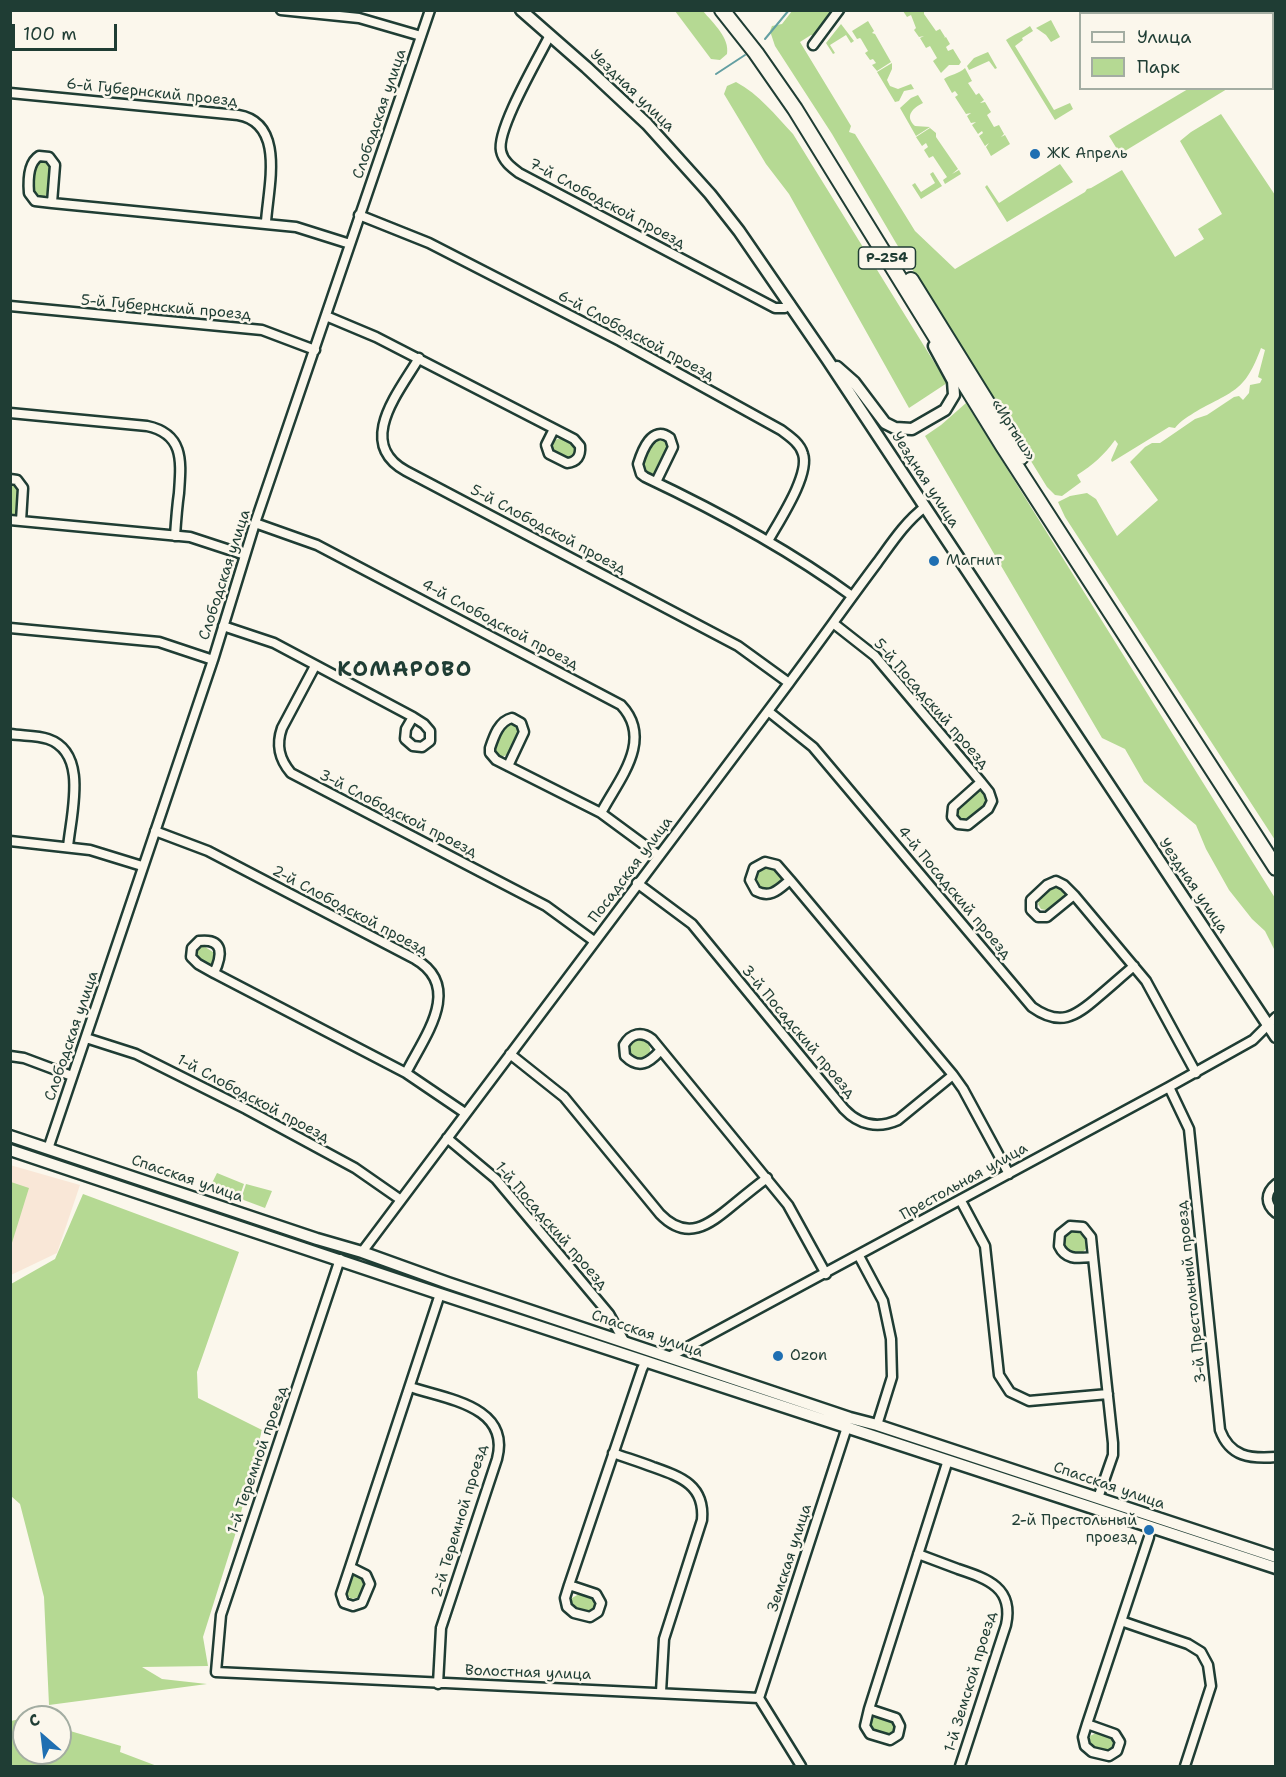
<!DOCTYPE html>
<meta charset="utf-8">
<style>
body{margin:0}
#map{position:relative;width:1286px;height:1777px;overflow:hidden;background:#fbf7ec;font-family:"Shantell Sans",sans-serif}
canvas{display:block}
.frame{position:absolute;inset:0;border:12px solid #1f3d34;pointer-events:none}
.legend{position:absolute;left:1079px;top:12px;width:195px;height:78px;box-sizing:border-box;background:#fbf7ec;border:2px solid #a3ada2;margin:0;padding:8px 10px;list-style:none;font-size:18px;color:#1f3d34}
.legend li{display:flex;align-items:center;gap:12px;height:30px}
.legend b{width:30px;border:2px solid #a3ada2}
.north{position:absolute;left:12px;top:1705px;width:60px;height:60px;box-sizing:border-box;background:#fbf7ec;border:2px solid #a3ada2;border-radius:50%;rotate:332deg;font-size:16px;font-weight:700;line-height:24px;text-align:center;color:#1f3d34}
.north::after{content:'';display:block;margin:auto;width:21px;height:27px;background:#1f6fb2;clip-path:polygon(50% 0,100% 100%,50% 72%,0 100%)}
.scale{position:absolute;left:12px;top:24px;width:105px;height:27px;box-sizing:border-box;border:3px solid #1f3d34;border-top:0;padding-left:8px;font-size:18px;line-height:21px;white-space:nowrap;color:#1f3d34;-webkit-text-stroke:4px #fbf7ec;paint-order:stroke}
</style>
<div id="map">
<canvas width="1286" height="1777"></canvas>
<div class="frame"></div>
<ul class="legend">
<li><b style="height:8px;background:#fbf7ec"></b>Улица</li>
<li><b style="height:16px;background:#b5d993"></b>Парк</li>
</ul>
<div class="north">С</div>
<div class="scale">100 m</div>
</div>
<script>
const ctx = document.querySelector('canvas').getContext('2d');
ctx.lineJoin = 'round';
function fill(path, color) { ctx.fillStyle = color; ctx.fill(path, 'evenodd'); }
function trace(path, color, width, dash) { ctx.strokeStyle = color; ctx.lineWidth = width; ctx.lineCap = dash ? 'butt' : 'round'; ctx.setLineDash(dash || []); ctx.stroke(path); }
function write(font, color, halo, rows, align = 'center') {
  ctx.font = font + ' "Shantell Sans",sans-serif'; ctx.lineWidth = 5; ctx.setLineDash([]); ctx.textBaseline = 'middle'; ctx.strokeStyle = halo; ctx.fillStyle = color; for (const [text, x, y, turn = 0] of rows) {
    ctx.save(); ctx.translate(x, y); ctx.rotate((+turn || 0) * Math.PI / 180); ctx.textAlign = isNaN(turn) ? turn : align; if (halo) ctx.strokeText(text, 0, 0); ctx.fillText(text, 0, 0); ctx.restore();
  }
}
const built = new Path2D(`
 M10 1165 80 1185 57 1253 11 1275Z`);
const green = new Path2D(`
 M675 11H703C713 23 730 38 727 54L720 60 711 59Z
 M792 11H834L815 36 811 35 800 42 851 126 849 132 855 134 915 231 955 269 1085 192 1087 189 1091 188 1122 170 1175 257 1204 239 1198 229 1222 214 1180 141 1191 132 1221 114 1275 195V840L1065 517 1058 502 1070 496 1087 493 1096 499 1117 536 1158 500 1130 462 1145 447 1152 443H1160L1195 419 1207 415 1234 397 1239 396 1243 400 1249 393 1250 385 1260 383 1262 379 1258 377 1265 350 1261 348C1245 391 1235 390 1197 411 1189 416 1181 420 1175 428L1169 427 1112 462 1111 460 1118 444 1115 440C1104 455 1093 465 1077 475L1081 482 1062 496 1055 495 1047 487 896 243 832 134 775 46 770 31 772 26 782 24Z
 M903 11H924V14L936 31 940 29 945 37 944 38 946 37 950 44 946 47 948 51 953 49 961 62 959 65H949L941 73 933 61 937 58 930 46 926 48 920 38 924 36 919 37 914 30 916 28 911 15 907 17Z
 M1051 20 1060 37 1051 42 1046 35 1036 28Z
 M868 21 874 31 872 33 875 34 891 62 877 71 872 65 876 63 873 59 870 60 865 53 868 51 861 39 860 38 857 39 852 31Z
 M841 24 854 41 851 43 846 35 830 45 835 53 833 54 826 43Z
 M1030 26 1033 31 1022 38 1023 40 1015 46 1054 110 1070 103 1073 109 1055 120 1006 40C1014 34 1022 32 1030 26Z
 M988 52 997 68 995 69 989 61 969 70 967 66 974 58Z
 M892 63V69L887 80 890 86 898 89 911 84 914 89 904 91 899 101 895 102 877 72Z
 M965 68 972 81 968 83 976 95 979 93 984 100 980 103 985 102 991 112 987 115 994 127 999 125 1004 134 1001 137 1005 135 1010 144 991 156 986 147 989 143 985 146 979 136 983 133 982 131 978 134 972 125 976 122 971 123 967 116 971 113 966 114 955 97 958 95 955 91 952 93 944 79C951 74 959 74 965 68Z
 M736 82C759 94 775 115 793 134L947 383 909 408 789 194 766 164 724 94 727 86Z
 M1188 89H1227L1120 154 1109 136Z
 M918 95 923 103C913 108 904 116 915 126L930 127 916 136 900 108 911 98Z
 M930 128 936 133V137L958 169 952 174 959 170 961 174 945 184 943 180 947 177 933 156 929 158 924 150 928 147 926 143 922 146 916 137Z
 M44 161 50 168V191L45 196 40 197 34 191V168L37 162Z
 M1060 164 1073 182 1007 222 985 187 987 185 999 203Z
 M933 172 942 186 921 199 912 185 915 183 921 192 935 183 930 174Z
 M966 403 1275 898V951L1265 931 1252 919 1229 890 1206 849 1196 825 1144 782 1125 749 1102 738 925 436 941 425Z
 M557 439H562L575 447V455L567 459 554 452 552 446 554 441Z
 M659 440 666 442 668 448 657 472 649 475 644 471C642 461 651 446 659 440Z
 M11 481H13L19 489C19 499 23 515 11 518Z
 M511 723 518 725 520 734 508 755 499 757 494 751C495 742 502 728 511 723Z
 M982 791 986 793 989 799 986 805 968 820 959 819 956 814C958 804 972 793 982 791Z
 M757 878a12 12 0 1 1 24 0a12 12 0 1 1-24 0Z
 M1056 885 1065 889 1063 899 1050 911 1041 909 1038 904 1040 898Z
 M202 945 216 954V962C208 969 202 962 194 957V949Z
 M628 1050a11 11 0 1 1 22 0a11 11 0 1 1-22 0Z
 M76 1164 337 1251 336 1255 74 1168Z
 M217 1173 244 1184 239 1198 210 1187Z
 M11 1182 29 1188 11 1246 10 1182Z
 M246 1184 272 1191 265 1208 241 1199Z
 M83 1194 239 1252 197 1372 198 1398 262 1430 236 1532 203 1637 208 1666 142 1667 162 1679 207 1684 49 1705 44 1597 20 1504 11 1496V1284L55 1259Z
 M1064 1242a12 12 0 1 1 24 0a12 12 0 1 1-24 0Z
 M395 1270 637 1349 636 1354 394 1275Z
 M356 1574 361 1575 365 1583 359 1597 351 1599 345 1592 350 1578Z
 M579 1594 594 1599 596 1607 589 1613C580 1610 570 1610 572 1598Z
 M879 1716 893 1722 895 1730C887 1739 869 1733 871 1719Z
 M24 1718V1753H60V1728L121 1746 120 1752 157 1766H11V1721Z
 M1098 1732 1113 1738 1115 1746C1107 1756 1088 1749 1090 1736Z`);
const stream = new Path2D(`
 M765 39 789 10
 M716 74 745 55`);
const minor = new Path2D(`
 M281 10 359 18 421 36
 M1259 14 1264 10
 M550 35C539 57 496 130 501 151 503 161 511 167 519 173L775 308H785L790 304
 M813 45 839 10
 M10 93 238 115C286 123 268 188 266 222
 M52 203 35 201 29 193C28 181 28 163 39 156L49 157 55 165 52 203 296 227 350 244
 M359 215 429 243 620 341 781 430C789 436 800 443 803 454 810 475 779 521 768 541
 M10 306 262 330 315 350
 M326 316 376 337 574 439 580 446C581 456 577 462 567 463L549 454 546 445 554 429
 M419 358C399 392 355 443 406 471L738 646 789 683
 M10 413 147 426C185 434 181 463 179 493 177 507 176 521 175 536
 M10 479 17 480 23 488 21 521
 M656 482 673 447 670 438C652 424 642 451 638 464L641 474 645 477C717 511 788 549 852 596
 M10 520 190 537 245 555
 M255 523 317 545 621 705C654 740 619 779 601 813
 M833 623 875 656 981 782 989 792 992 801 988 809 968 825 958 824 952 817 953 807 981 782
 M223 626 274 643 413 717 406 729 405 739 413 746 422 747 430 741V731L424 724 413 717
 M10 628 159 642 213 660
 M315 666 282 728C276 745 279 759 291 773L546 906 594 941
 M768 711 813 747 1032 1007C1060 1027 1075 1017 1098 997 1110 987 1122 976 1134 966
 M10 734C23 736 37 735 48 739 89 753 71 814 68 847
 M508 766 524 732 521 723 512 718C499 721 494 736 490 748V753L496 760 601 813 658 855
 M155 831 208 851 415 959C464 987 424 1037 406 1073
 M10 841 90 850 142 866
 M790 880 777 865 765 862 754 868 750 880 756 891C771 899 779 889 790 880L953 1075 963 1089 1009 1174
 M637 883 692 924 844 1109C859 1125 878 1129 898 1120L953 1075
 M1074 895 1047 917H1038L1031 910V900L1047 885 1056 881 1064 885 1074 895 1146 981 1196 1073
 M214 973 198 964 191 957 192 948 199 941C225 938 222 956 214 973L406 1073 465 1113
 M86 1038 136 1054 246 1109 355 1168 401 1200
 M660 1051C649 1063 639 1070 625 1056L624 1045C631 1033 642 1031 652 1039L788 1205 826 1274
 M510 1054 564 1097 660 1214C687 1242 709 1225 733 1205 744 1196 755 1187 767 1178
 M10 1056 24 1058 72 1076
 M1169 1087 1189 1129 1220 1430C1230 1457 1250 1459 1276 1457
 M447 1138 496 1179 609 1314 624 1341
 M48 1149 213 660 255 523 430 10
 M1276 1184C1265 1193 1265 1204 1276 1213
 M961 1201 985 1246 999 1375 1010 1392 1029 1401 1108 1394
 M362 1252 789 683C819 643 847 603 877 563 891 544 905 522 925 507
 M859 1256 883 1301 891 1339 892 1377 877 1425
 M1093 1257 1091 1237 1083 1227 1070 1226 1060 1234 1059 1246C1066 1261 1079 1258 1093 1257L1113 1443V1455L1098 1498
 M340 1259 221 1615 216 1672 759 1698
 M669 1357 1169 1087 1253 1040 1276 1017
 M410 1387C446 1399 511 1406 497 1459L441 1628 438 1684
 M613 1453C627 1458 640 1462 653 1467 681 1477 705 1485 702 1520L664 1639 661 1692
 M918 1554C931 1559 945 1564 958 1569 988 1579 1014 1588 1006 1625L960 1766
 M350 1567 341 1594 344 1603 353 1606 362 1603 370 1584 366 1575 350 1567 440 1294
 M569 1585 596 1594 601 1603 598 1612 590 1617 574 1613 567 1607 565 1598 569 1585 642 1369 646 1361
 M1121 1621 1188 1644 1201 1652 1208 1665 1211 1686 1185 1766
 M759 1698 847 1427
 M759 1698 801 1766
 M869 1709 865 1726 870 1734 890 1740 898 1735 900 1726 896 1718 869 1709 948 1460
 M1087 1724 1115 1734 1120 1742 1117 1751 1109 1756 1092 1752 1085 1746 1083 1737 1087 1724 1149 1537`);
const tertiary = new Path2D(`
 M521 10 586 67 647 124 710 194 739 231 827 359 1276 1037
 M837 367 854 382 885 423 895 428 912 429 945 410 954 395 953 381 934 346
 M10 1136 317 1239 362 1252 448 1283 850 1418 877 1425 1276 1557
 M10 1150 440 1294 1276 1568`);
const trunk = new Path2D(`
 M722 10 756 53 795 109 1003 446 1276 868
 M911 280 1021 457`);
const markers = [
 [1035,154,6,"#1f6fb2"],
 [934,561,6,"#1f6fb2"],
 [778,1356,6,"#1f6fb2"],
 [1149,1530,6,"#1f6fb2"]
];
const shields = [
 [887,258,57]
];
const shieldNames = [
 ["Р-254",887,258]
];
const streetNames = [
 ["Уездная улица",632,91,44],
 ["6-й Губернский проезд",152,93,6],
 ["Слободская улица",380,114,-71],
 ["7-й Слободской проезд",607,204,28],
 ["5-й Губернский проезд",166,308,5],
 ["6-й Слободской проезд",636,336,28],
 ["«Иртыш»",1013,430,58],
 ["Уездная улица",925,480,57],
 ["5-й Слободской проезд",548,530,28],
 ["Слободская улица",225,575,-72],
 ["4-й Слободской проезд",500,625,28],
 ["5-й Посадский проезд",931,704,49],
 ["3-й Слободской проезд",398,814,27],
 ["Посадская улица",631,870,-53],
 ["Уездная улица",1193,886,56],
 ["4-й Посадский проезд",954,893,50],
 ["2-й Слободской проезд",350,911,28],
 ["3-й Посадский проезд",798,1032,50],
 ["Слободская улица",72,1036,-71],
 ["1-й Слободской проезд",253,1099,28],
 ["Спасская улица",187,1179,19],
 ["Престольная улица",964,1182,-29],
 ["1-й Посадский проезд",551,1226,49],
 ["3-й Престольный проезд",1192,1292,-96],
 ["Спасская улица",647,1334,19],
 ["1-й Теремной проезд",258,1460,-71],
 ["Спасская улица",1109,1486,19],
 ["2-й Теремной проезд",460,1521,-73],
 ["Земская улица",790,1558,-72],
 ["Волостная улица",528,1673,2],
 ["1-й Земской проезд",971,1682,-73]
];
const poiNames = [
 ["ЖК Апрель",1047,154],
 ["Магнит",946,561],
 ["Ozon",790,1356],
 ["2-й Престольный",1137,1521,"right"],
 ["проезд",1137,1538,"right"]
];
const districtNames = [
 ["КОМАРОВО",405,671]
];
fill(built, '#f9e7d7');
fill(green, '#b5d993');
trace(stream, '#639fa2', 2);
trace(minor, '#1f3d34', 13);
trace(tertiary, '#1f3d34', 15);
trace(trunk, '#1f3d34', 18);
trace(minor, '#fbf7ec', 8);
trace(tertiary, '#fbf7ec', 10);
trace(trunk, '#fbf7ec', 14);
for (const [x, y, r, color] of markers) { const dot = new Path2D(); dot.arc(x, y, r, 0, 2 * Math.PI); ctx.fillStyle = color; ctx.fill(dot); trace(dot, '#fbf7ec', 2); }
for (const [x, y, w] of shields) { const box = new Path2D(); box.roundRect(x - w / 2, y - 11, w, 22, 4.5); ctx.fillStyle = '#fbf7ec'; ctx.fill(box); trace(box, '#1f3d34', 1.5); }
write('bold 14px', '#1f3d34', null, shieldNames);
write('15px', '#1f3d34', '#fbf7ec', streetNames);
write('15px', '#1f3d34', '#fbf7ec', poiNames, 'left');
ctx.letterSpacing = '1.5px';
write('bold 21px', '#1f3d34', '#fbf7ec', districtNames);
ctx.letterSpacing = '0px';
</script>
